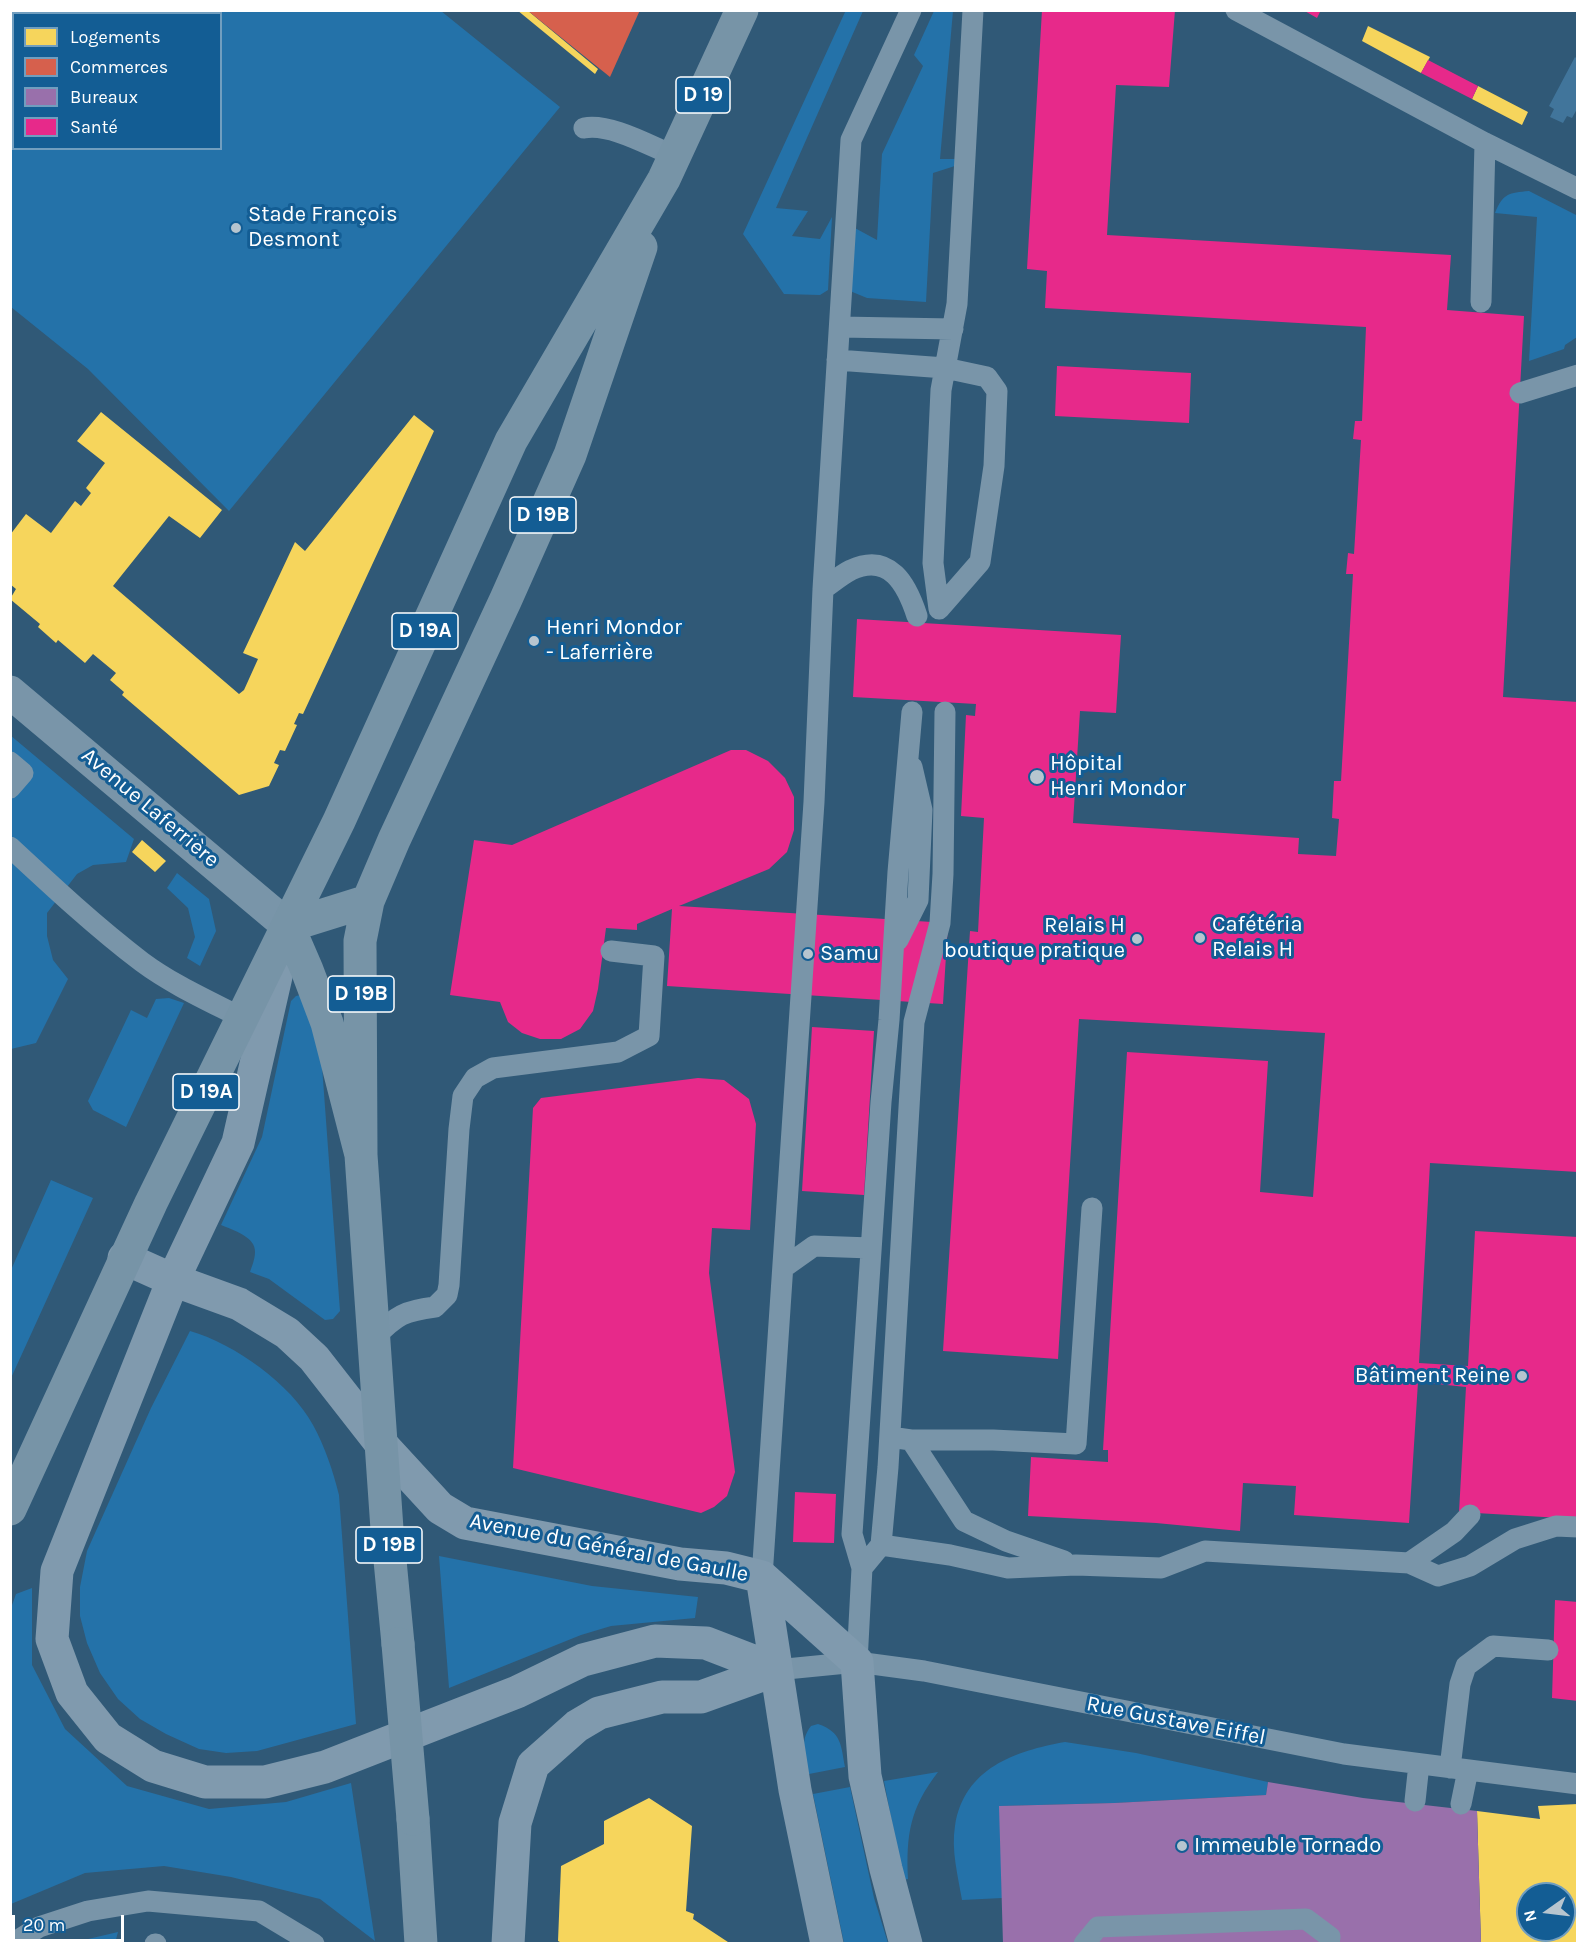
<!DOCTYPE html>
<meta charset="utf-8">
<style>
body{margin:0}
#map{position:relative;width:1588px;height:1954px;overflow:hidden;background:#305977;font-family:Karla,sans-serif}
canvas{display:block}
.frame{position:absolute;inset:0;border:12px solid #fff;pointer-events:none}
.legend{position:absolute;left:12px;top:12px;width:210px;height:138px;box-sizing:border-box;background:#135d94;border:2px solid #719ebf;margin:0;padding:8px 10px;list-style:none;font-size:18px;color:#fff}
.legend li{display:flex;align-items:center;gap:12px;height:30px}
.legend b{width:30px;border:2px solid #719ebf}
.north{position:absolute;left:1516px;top:1882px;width:60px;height:60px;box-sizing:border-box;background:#135d94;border:2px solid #719ebf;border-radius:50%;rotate:256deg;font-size:16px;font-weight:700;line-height:24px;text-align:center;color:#fff}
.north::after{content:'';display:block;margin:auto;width:21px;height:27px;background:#b7c5cf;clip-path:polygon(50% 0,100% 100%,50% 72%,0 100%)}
.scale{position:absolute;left:12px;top:1915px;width:112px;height:27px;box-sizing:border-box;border:3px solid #fff;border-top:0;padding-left:8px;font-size:18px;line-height:21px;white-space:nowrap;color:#fff;-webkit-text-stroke:4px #135d94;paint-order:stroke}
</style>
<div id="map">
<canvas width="1588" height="1954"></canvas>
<div class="frame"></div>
<ul class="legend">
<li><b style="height:16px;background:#f6d55c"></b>Logements</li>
<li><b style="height:16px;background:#d6604d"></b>Commerces</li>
<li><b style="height:16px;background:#9970ab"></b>Bureaux</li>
<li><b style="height:16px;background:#e7298a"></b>Santé</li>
</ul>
<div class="north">N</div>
<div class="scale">20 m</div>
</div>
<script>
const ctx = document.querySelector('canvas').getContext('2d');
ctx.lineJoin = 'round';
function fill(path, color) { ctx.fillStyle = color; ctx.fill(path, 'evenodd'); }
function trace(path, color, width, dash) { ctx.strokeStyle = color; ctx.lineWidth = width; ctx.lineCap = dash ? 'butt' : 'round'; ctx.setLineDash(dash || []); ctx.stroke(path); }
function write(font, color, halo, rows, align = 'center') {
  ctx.font = font + ' Karla,sans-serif'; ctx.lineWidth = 6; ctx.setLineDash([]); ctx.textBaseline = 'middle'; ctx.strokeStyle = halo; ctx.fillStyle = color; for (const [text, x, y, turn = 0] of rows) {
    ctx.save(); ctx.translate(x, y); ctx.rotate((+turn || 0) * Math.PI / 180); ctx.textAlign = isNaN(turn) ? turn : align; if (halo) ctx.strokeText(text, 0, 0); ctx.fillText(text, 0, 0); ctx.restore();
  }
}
const green = new Path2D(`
 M846 10 863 11 776 208 808 211 792 236 820 239 832 217 828 290 820 295 784 294 743 234Z
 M10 11H441L560 107 229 511 88 369 11 307ZM14 14H220V148H14Z
 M934 11H953L940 159H959L958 165 933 173 926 302 867 298 850 291 853 227 877 240 882 154 923 66 914 55Z
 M1529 191 1578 216 1577 337 1565 345 1564 349 1529 361 1537 217 1495 213C1503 193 1509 193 1529 191Z
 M10 735 134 839 126 862 93 865 77 874 47 913V936L53 960 68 979 36 1043 11 1049Z
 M177 873 209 899 216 931 200 966 187 958 195 937 188 908 167 888Z
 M300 995 307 999 322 1066 340 1311 333 1319 325 1320 269 1279 250 1272C252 1266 255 1259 255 1252 256 1237 233 1230 221 1225L262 1137 291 1001 296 996Z
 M169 998 184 1003 126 1127 93 1110 88 1101 131 1010 147 1018 156 999Z
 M51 1180 93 1198 11 1378V1270Z
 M190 1331C235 1344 291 1384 313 1425 325 1447 333 1471 339 1495L356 1724 257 1751 226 1753 199 1749 166 1734 140 1719 118 1699 100 1673 87 1643 80 1616V1587L87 1551 151 1408Z
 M439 1556 592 1586 698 1597 695 1618 611 1626 581 1635 449 1688Z
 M32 1588V1665L65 1729 127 1786 209 1809 286 1802 351 1783 375 1941 320 1899 231 1877 164 1866 85 1873 11 1904V1608L16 1594Z
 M818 1724C842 1732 841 1746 845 1767L809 1774C805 1756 799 1741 811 1726Z
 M1065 1742 1136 1753 1268 1782 1266 1795 1114 1803 1000 1806 1002 1898 962 1900C958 1876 951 1850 955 1826 964 1768 1015 1751 1065 1742Z
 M938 1772C910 1808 906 1835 908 1879L903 1880 884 1781Z
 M850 1787 874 1898 888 1943H844L813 1794Z
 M118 1932 115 1943H71Z`);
const water = new Path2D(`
 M1575 57 1577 59V109L1572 118 1567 116 1563 123 1550 117 1554 109 1549 106Z`);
const homes = new Path2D(`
 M517 10H527L598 69 595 74Z
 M1368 26 1430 57 1421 73 1362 41Z
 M1478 86 1528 112 1522 125 1472 99Z
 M101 412 222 510 200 538 169 516 113 586 239 694 244 690 258 659 243 653 295 542 305 551 414 415 434 431 303 714 299 713 294 724 297 725 285 751 280 750 274 763 279 765 269 786 239 795 122 695 124 692 110 680 116 673 93 654 85 663 58 640 56 643 38 627 40 624 10 599 16 589 10 584V535L26 514 51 533 75 501 81 506 91 493 86 488 105 463 77 441Z
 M142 840 166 861 155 872 132 852Z
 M649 1798 692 1826 686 1911 694 1914 693 1919 731 1944H564L558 1941 561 1866 604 1844V1821Z
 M1578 1804V1944H1481L1477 1811 1540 1819 1538 1806ZM1528 1894H1564V1930H1528Z`);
const shops = new Path2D(`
 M527 10H640L610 77Z`);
const offices = new Path2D(`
 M1268 1782 1363 1798 1477 1811 1481 1944H1003L999 1806 1114 1803 1266 1795Z`);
const health = new Path2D(`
 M1042 10H1175L1169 87 1116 85 1107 235 1451 255 1447 310 1524 316 1503 697 1578 702V1172L1430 1163 1419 1363 1468 1366 1475 1231 1578 1237V1519L1459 1512 1466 1387 1418 1382 1409 1523 1294 1515 1296 1486 1243 1483 1240 1531 1156 1523 1028 1516 1031 1457 1108 1462V1450H1103L1127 1052 1268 1061 1260 1192 1313 1197 1325 1033 1079 1019 1058 1359 943 1351 970 931 978 932 984 818 961 816 966 715 975 716 976 704 853 697 857 619 1121 635 1116 713 1080 711 1073 823 1299 838 1298 854 1336 856 1339 819 1332 818 1334 781H1341L1353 574H1346L1348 553 1354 554 1361 440 1353 439 1355 421H1362L1366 327 1045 308 1047 271 1027 269Z
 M1303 10H1321L1317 18Z
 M1428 60 1478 86 1472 99 1421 73Z
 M1057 366 1191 373 1189 423 1055 416Z
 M731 750H746L768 761 785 778 794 797V830L787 852 769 869 679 906 948 923 943 1004 667 986 672 909 637 924V930L606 928 598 989 593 1011 580 1029 561 1039H540L522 1033 508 1022 500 1002 450 995 474 840 512 845Z
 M812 1027 874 1031 864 1195 802 1191Z
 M698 1078 724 1080 749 1099 756 1124 750 1230 712 1228 709 1273 735 1472 727 1496 714 1507 701 1513 513 1468 533 1108 541 1098Z
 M795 1492 836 1494 834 1543 793 1542Z
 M1555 1600 1578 1602V1701L1552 1698Z`);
const service = new Path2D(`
 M1236 10 1485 143 1578 189
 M584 128C611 123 650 146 675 156
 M1481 302 1485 143
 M840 327 953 329
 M837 360 945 368 987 377 997 391 994 466 980 562 939 609
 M1520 393 1578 375
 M823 589C832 583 841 575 851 570 890 552 907 585 917 616
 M939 609 933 563 941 390 957 304 973 10
 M10 762 23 773 10 788
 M10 847C53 887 96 927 142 962 173 985 209 1001 242 1018
 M898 940 918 900 922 810 912 767
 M783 1268 814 1246 871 1248
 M375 1337C397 1315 404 1311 435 1307L447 1295 449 1285 459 1129 463 1096 475 1078 493 1068 618 1052 649 1036 654 956 611 951
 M890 1437 911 1440H993L1076 1444 1092 1208
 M911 1440 964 1521 1006 1541 1064 1561
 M881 1545 950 1555 1008 1568 1076 1565 1161 1568 1205 1551 1409 1563 1438 1576 1470 1566 1515 1539 1556 1526 1578 1527
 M1409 1563 1454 1532 1470 1515
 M862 1568 881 1545 888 1467 914 1022 940 923 943 874 945 712
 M762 1577 814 802 823 589 851 140 911 10
 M857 1662 862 1568 852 1534 881 1102 889 1020 898 872 912 712
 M776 1670 857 1662 924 1671 1344 1754 1578 1784
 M1450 1768 1460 1684 1466 1666 1493 1646 1548 1650
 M1415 1801 1419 1764
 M1461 1804 1468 1770
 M12 1944 39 1927 88 1911 148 1901 259 1911 314 1944
 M155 1944H156
 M1084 1944 1098 1927 1306 1919 1330 1937 1329 1944`);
const minor = new Path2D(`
 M10 692 288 926`);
const secondary = new Path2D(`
 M282 950 238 1143 173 1280 57 1571 52 1639 72 1693 108 1738 153 1766 205 1782H265L325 1767 517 1692 583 1660 655 1641 706 1643 776 1670
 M124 1258 173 1280 239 1304 287 1333 314 1358 382 1445 440 1508 465 1523 680 1564 726 1568 762 1577 857 1662 865 1776 886 1869 906 1944
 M762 1577 795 1790 827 1944
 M508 1944 515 1823 533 1765 577 1726 599 1713 662 1697H701L776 1670`);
const primary = new Path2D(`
 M288 926 307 970 327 1023 361 1155 387 1529 398 1644
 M288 926 368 901
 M361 1155 360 941 368 901 394 840 506 599 570 455 641 247
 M10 1509 151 1203 339 821 511 441 664 179 742 10
 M413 1819 421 1944`);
const primaryBridge = new Path2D(`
 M398 1644 413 1819`);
const markers = [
 [236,228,6,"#b7c5cf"],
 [534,641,6,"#b7c5cf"],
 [1037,777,8,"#b7c5cf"],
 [1200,938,6,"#b7c5cf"],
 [1137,939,6,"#b7c5cf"],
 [808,954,6,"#b7c5cf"],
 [1522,1376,6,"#b7c5cf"],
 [1182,1846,6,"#b7c5cf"]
];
const shields = [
 [703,95,54],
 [543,515,66],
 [425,631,66],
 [361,994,66],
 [206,1092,66],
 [389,1545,66]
];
const shieldNames = [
 ["D 19",703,95],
 ["D 19B",543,515],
 ["D 19A",425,631],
 ["D 19B",361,994],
 ["D 19A",206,1092],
 ["D 19B",389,1545]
];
const poiNames = [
 ["Stade François",248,215],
 ["Desmont",248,240],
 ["Henri Mondor",546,628],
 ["- Laferrière",546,653],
 ["Hôpital",1050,764],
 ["Henri Mondor",1050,789],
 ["Cafétéria",1212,925],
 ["Relais H",1212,950],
 ["Relais H",1125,926,"right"],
 ["boutique pratique",1125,951,"right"],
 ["Samu",820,954],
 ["Bâtiment Reine",1510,1376,"right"],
 ["Immeuble Tornado",1194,1846]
];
const streetNames = [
 ["Avenue Laferrière",150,808,40],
 ["Avenue du Général de Gaulle",609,1548,11],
 ["Rue Gustave Eiffel",1176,1721,11]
];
fill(green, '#2472a9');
fill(water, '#41759b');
fill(homes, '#f6d55c');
fill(shops, '#d6604d');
fill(offices, '#9970ab');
fill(health, '#e7298a');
trace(service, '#7995a9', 21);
trace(minor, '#7995a9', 33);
trace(secondary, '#809aae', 33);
trace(primary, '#7794a7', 33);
trace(primaryBridge, '#7794a7', 33);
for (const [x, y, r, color] of markers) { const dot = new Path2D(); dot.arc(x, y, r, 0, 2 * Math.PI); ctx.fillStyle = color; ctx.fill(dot); trace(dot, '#135d94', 2); }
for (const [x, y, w] of shields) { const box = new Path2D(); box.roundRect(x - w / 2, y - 18, w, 36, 4.5); ctx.fillStyle = '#135d94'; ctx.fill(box); trace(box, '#fff', 1.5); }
write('bold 21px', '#fff', null, shieldNames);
write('22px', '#fff', '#135d94', poiNames, 'left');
write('22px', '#fff', '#135d94', streetNames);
</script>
